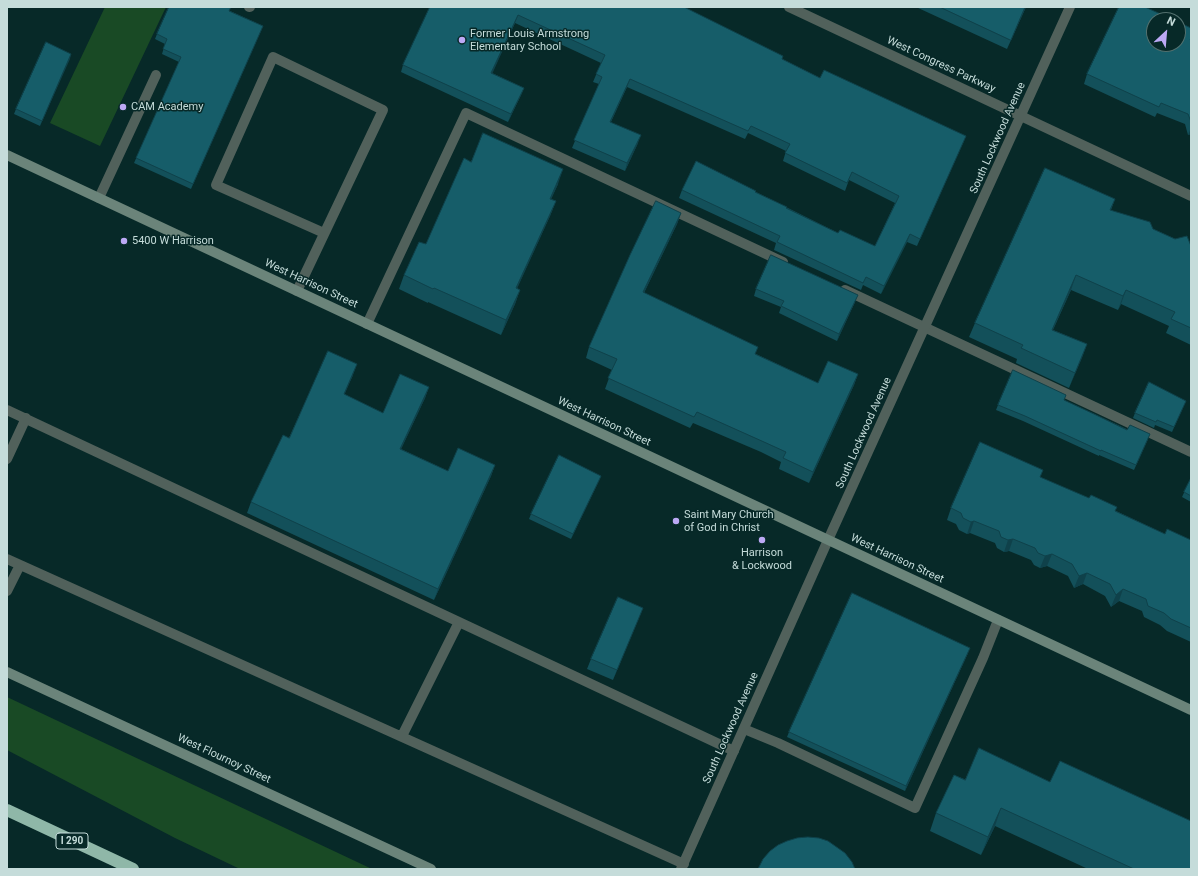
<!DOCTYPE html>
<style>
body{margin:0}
#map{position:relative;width:1198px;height:876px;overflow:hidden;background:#072928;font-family:Roboto,sans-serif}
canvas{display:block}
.frame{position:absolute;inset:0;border:8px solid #c5dcda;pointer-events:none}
.north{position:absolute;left:1146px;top:12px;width:40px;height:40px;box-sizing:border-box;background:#072928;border:1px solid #53716f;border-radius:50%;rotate:26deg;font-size:11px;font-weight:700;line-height:16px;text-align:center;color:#c5dcda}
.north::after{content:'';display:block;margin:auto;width:14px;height:18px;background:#bca9f5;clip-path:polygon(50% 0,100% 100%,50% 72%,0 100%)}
</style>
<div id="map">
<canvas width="1198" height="876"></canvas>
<div class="frame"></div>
<div class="north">N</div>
</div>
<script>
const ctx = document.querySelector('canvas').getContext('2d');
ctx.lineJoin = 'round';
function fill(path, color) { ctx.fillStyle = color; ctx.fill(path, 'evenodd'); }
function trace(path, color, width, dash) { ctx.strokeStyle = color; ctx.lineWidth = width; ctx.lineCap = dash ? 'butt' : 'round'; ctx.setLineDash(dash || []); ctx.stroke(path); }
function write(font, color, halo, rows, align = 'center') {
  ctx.font = font + ' Roboto,sans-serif'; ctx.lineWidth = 3; ctx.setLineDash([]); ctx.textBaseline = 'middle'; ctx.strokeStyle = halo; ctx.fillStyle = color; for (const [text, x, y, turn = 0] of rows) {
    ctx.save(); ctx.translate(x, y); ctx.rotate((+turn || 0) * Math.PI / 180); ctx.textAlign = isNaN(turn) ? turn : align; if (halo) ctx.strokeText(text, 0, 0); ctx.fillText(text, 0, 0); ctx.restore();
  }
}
const green = new Path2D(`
 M105 7H166L100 146 50 123Z
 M7 697 372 869H240L175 838 7 750Z`);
const lane = new Path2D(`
 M249 7H250
 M99 198 156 75
 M845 290 1191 452
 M297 291 383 110 273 57 216 185 324 233
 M367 324 466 113 783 262
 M7 410 734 751
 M7 459 26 418
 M7 559 684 864
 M7 591 20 565
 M744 729 778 743 915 808 983 658 998 620
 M402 736 459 622`);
const street = new Path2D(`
 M789 7 1191 196
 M681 869 828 540 1070 7`);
const secondary = new Path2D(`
 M7 155 1191 710
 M7 672 431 869`);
const highway = new Path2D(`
 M7 810 133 869`);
const wall = new Path2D(`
 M430 7H684L782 59 820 78 966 136 963 143 917 246 907 242 881 294 863 285 861 290 774 250 776 243 679 198 682 190 756 192 838 233 875 246 895 203 849 180 845 191 783 161 786 151 748 133 745 139 627 87 611 122 638 143 625 171 572 148 599 84 593 82 601 63 515 23 492 73 524 88 521 95 508 122 401 72 403 65Z
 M916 7H1026L1007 49Z
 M230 11 263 26 191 189 134 163 179 62 162 54 165 44 155 39 157 34Z
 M1191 28V134L1188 135 1185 124 1157 113 1155 117 1084 84 1087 74Z
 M71 54 40 126 14 114 16 109Z
 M471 162 558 184 551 199 556 201 550 216 517 288 520 290 515 304 501 335 428 302V303L399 289 404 275 426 244Z
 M1115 199 1111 210 1191 246V345L1166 333 1169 326 1121 304 1118 310 1071 290 1053 330 1087 344 1069 388 1016 363 1017 359 969 337 975 323Z
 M681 213 677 224 644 293 756 354 818 383 858 374 854 385 809 483 779 469 781 462 761 452 693 423 690 428 605 389 612 370 586 358 589 347Z
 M756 289 855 302 837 341 779 313 781 307 754 296Z
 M353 375 344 394 383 413 429 387 425 398 401 449 448 471 495 465 491 476 434 600 247 513 251 502 289 438Z
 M1064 400 1148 439 1134 470 1099 455V456L1023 421 996 410 998 405Z
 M1186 401 1172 432 1155 425 1154 428 1133 418 1135 413Z
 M1043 470 1040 477 1116 511 1165 534 1191 540V642L1167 631 1160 625 1144 617 1142 611 1119 601 1111 607 1105 596 1083 584 1074 588 1068 576 1047 566 1040 568 1034 565 1031 560 1009 551 1004 552 997 548 995 543 970 533 967 534 959 530 956 524 947 520 951 508Z
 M601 476 571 539 529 519 531 514Z
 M1191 478V502L1182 497Z
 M643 608 613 680 587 669 591 659Z
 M968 653 905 791 787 737 789 732Z
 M954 775 1191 869H1088L995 826 981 855 930 831 936 813Z`);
const shadedWall = new Path2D(`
 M1025 7H1026L1007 49 1011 40Z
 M518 15 515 23 489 81 491 73Z
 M263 26 261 31 191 189 193 184Z
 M71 54 70 59 40 126 42 121Z
 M630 79 627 87 607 130 610 122Z
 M524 88 521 95 508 122 511 114Z
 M1191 128V134L1188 135Z
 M641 135 638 143 625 171 627 163Z
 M966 136 963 143 917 246 920 239Z
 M563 169 558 184 545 213 550 199Z
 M556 201 550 216 511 302 516 288Z
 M681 213 677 224 639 303 643 292Z
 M910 234 907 242 881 294 884 286Z
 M1076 275 1071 290 1046 344 1052 330Z
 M520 290 515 304 501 335 506 320Z
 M1126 290 1121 304 1118 310 1123 296Z
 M858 295 855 302 837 341 839 334Z
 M1087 344 1082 358 1069 388 1075 373Z
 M357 364 353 375 340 405 344 394Z
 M858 374 854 385 809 483 813 472Z
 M429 387 425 398 396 460 400 449Z
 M495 465 491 476 434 600 438 589Z
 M601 476 599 481 571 539 573 534Z
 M974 521 970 533 967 534 971 522Z
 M1013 539 1009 551 1004 552 1008 540Z
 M1052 554 1047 566 1040 568 1045 556Z
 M1087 573 1083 584 1074 588 1079 576Z
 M1123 589 1119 601 1111 607 1116 595Z
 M643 608 639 618 613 680 617 670Z
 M970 648 968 653 905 791 906 786Z
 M1001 808 995 826 981 855 988 837Z`);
const building = new Path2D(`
 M169 7H231L229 11 263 26 193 184 136 158 181 57 163 49 167 39 157 34Z
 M430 7H684L783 56 782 59 820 78 824 70 966 136 920 239 910 234 884 286 866 277 863 283 777 242 780 236 682 190 696 161 756 191 755 192 787 207 786 208 838 233 840 230 875 246 899 196 852 172 847 183 785 153 790 144 751 126 748 131 630 79 610 122 641 135 627 163 574 140 602 77 596 74 605 55 518 15 491 73 524 88 511 114 403 65Z
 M940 7H1025L1011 40Z
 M1119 7H1145L1174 20H1154V44H1178V22L1191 28V38L1190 40 1191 41V122L1188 114 1161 103 1159 107 1087 74Z
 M46 42 71 54 42 121 16 109Z
 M483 133 563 169 550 199 556 201 516 288 520 290 506 320 434 288 433 289 404 275 419 242 426 244 464 158 471 162Z
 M1045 168 1115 199 1110 210 1150 222 1153 229 1175 239 1187 236 1191 246V328L1171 319 1175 312 1126 290 1123 296 1076 275 1052 330 1087 344 1075 373 1021 348 1023 345 975 323Z
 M656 201 681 213 643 292 758 347 755 354 818 383 828 361 858 374 813 472 783 458 786 452 764 442 697 412 694 417 608 378 617 359 589 347 630 255Z
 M771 255 858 295 839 334 781 306 784 301 756 289Z
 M328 351 357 364 344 394 383 413 400 374 429 387 400 449 448 471 458 448 495 465 438 589 251 502 283 435 289 438Z
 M1013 370 1066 395 1064 400 1094 414 1127 430 1130 425 1150 434 1136 465 1101 450V451L1025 416 998 405Z
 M1149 382 1186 401 1174 427 1157 420 1156 422 1135 413Z
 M980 442 1043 470 1040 477 1089 498 1091 495 1117 507 1115 511 1165 534 1167 529 1191 540V628L1171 619 1164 613 1148 606 1146 599 1123 589 1116 595 1110 584 1087 573 1079 576 1072 564 1052 554 1045 556 1038 553 1035 548 1013 539 1008 540 1001 537 999 531 974 521 971 522 963 518 961 513 951 508Z
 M559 455 601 476 573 534 531 514Z
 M1191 478V496L1184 492Z
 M852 593 970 648 906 786 789 732Z
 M618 597 643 608 617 670 591 659Z
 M979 748 1050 782 1060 761 1191 821V869H1134L1001 808 988 837 936 813 954 775 965 780Z
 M808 837 819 838 828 841 845 853 852 862 855 869H758L763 859 770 851 778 845 787 841 797 838Z`);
const markers = [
 [462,40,4,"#bca9f5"],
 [123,107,4,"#bca9f5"],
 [124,241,4,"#bca9f5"],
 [676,521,4,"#bca9f5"],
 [762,540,4,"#bca9f5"]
];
const shields = [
 [72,841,32]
];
const shieldNames = [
 ["I 290",72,841]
];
const poiNames = [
 ["Former Louis Armstrong",470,34],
 ["Elementary School",470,47],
 ["CAM Academy",131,107],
 ["5400 W Harrison",132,241],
 ["Saint Mary Church",684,515],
 ["of God in Christ",684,528],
 ["Harrison",762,553,"center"],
 ["& Lockwood",762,566,"center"]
];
const streetNames = [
 ["West Congress Parkway",941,65,25],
 ["South Lockwood Avenue",998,138,-66],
 ["West Harrison Street",311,284,25],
 ["West Harrison Street",604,422,25],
 ["South Lockwood Avenue",864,433,-66],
 ["West Harrison Street",897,559,25],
 ["South Lockwood Avenue",731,728,-66],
 ["West Flournoy Street",224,759,25]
];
fill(green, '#194a25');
trace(lane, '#51615b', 10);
trace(street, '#51615b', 10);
trace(secondary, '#6b847a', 10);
trace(highway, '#8fb7a8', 12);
fill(wall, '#13505a');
fill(shadedWall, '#0f414a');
fill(building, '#165d69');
trace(building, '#0f414a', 1);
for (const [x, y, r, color] of markers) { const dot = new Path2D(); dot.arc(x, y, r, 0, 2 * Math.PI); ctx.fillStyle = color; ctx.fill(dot); trace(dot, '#072928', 1.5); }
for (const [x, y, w] of shields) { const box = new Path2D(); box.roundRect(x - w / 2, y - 8, w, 16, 3); ctx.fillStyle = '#072928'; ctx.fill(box); trace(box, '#c5dcda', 1); }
write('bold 10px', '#c5dcda', null, shieldNames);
write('11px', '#c5dcda', '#072928', poiNames, 'left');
write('11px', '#c5dcda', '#072928', streetNames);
</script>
